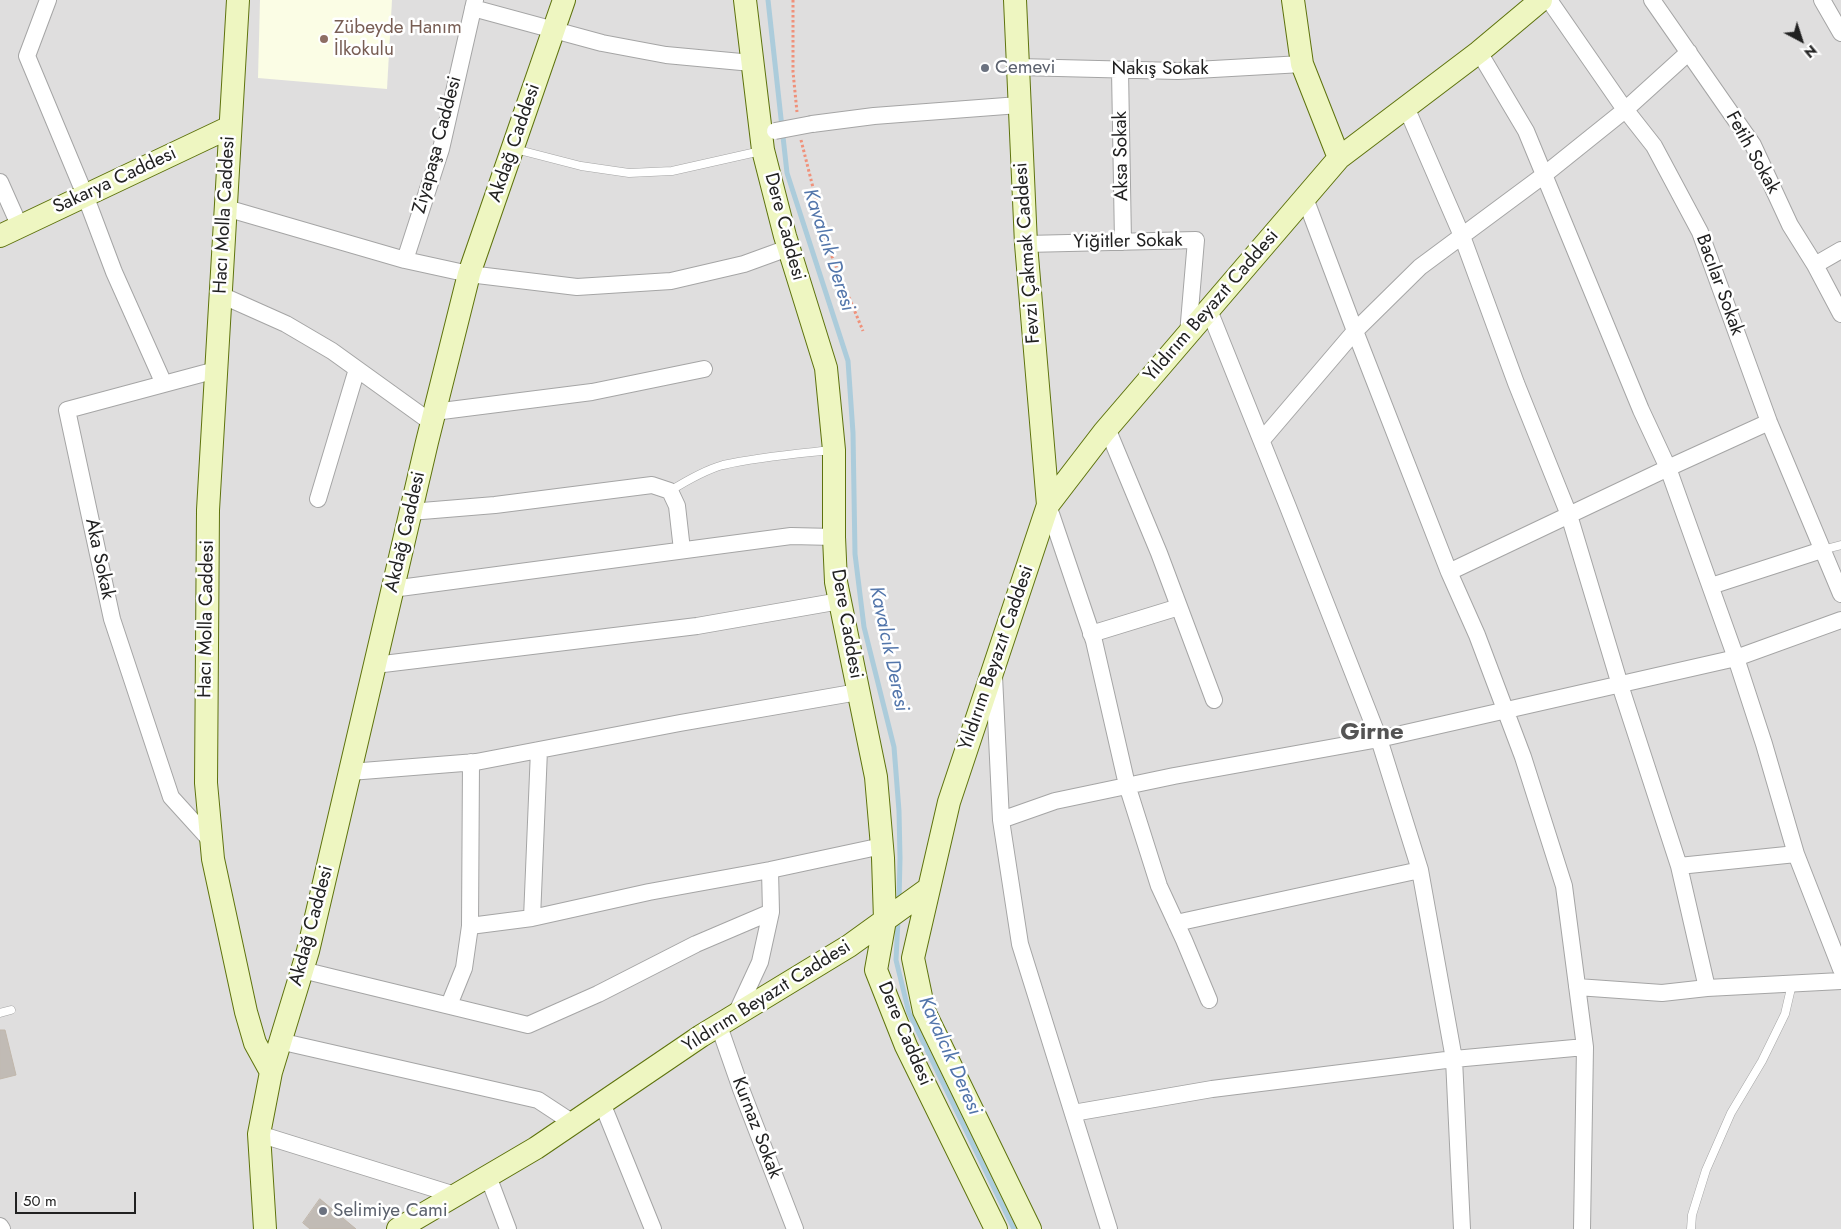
<!DOCTYPE html>
<meta charset="utf-8">
<style>
body{margin:0}
#map{position:relative;width:1841px;height:1229px;overflow:hidden;background:#f1efe8;font-family:Jost,sans-serif}
canvas{display:block}
.north{position:absolute;left:1776px;top:15px;width:50px;height:50px;-webkit-text-stroke:4px #fff;paint-order:stroke;rotate:140deg;font-size:14px;font-weight:700;line-height:20px;text-align:center;color:#212121}
.north::after{content:'';display:block;margin:auto;width:18px;height:22px;background:#212121;clip-path:polygon(50% 0,100% 100%,50% 72%,0 100%)}
.scale{position:absolute;left:15px;top:1192px;width:121px;height:22px;box-sizing:border-box;border:2px solid #212121;border-top:0;padding-left:6px;font-size:15px;line-height:18px;white-space:nowrap;color:#212121;-webkit-text-stroke:4px #fff;paint-order:stroke}
</style>
<div id="map">
<canvas width="1841" height="1229"></canvas>
<div class="north">N</div>
<div class="scale">50 m</div>
</div>
<script>
const ctx = document.querySelector('canvas').getContext('2d');
ctx.lineJoin = 'round';
function fill(path, color) { ctx.fillStyle = color; ctx.fill(path, 'evenodd'); }
function trace(path, color, width, dash) { ctx.strokeStyle = color; ctx.lineWidth = width; ctx.lineCap = dash ? 'butt' : 'round'; ctx.setLineDash(dash || []); ctx.stroke(path); }
function write(font, color, halo, rows, align = 'center') {
  ctx.font = font + ' Jost,sans-serif'; ctx.lineWidth = 5; ctx.setLineDash([]); ctx.textBaseline = 'middle'; ctx.strokeStyle = halo; ctx.fillStyle = color; for (const [text, x, y, turn = 0] of rows) {
    ctx.save(); ctx.translate(x, y); ctx.rotate((+turn || 0) * Math.PI / 180); ctx.textAlign = isNaN(turn) ? turn : align; if (halo) ctx.strokeText(text, 0, 0); ctx.fillText(text, 0, 0); ctx.restore();
  }
}
const residential = new Path2D(`
 M0 0H1841V1229H0Z`);
const education = new Path2D(`
 M260 0H392L387 89 258 78Z`);
const stream = new Path2D(`
 M768 0 787 173 848 361 853 433 855 554 864 627 894 747 899 811 900 858 899 902
 M898 920 896 960 909 1013 1014 1229`);
const building = new Path2D(`
 M0 1030H5L16 1075 0 1079Z
 M320 1199 356 1229H310L303 1223Z`);
const path = new Path2D(`
 M793 0V72L797 112
 M801 140 828 247 863 331`);
const lane = new Path2D(`
 M515 149 581 166 629 173 672 171 761 151
 M670 491C686 481 705 470 723 465 758 457 795 454 832 450
 M1822 550 1841 545
 M0 1013 11 1010
 M1691 1229 1692 1215 1706 1170 1731 1113 1762 1061 1785 1014 1792 984`);
const street = new Path2D(`
 M48 0 27 56 85 195 114 272 164 384
 M1549 0 1621 104 1654 146 1700 232 1769 422 1841 594
 M1652 0 1753 145 1790 225 1815 265 1841 314
 M1822 0 1841 33
 M473 8 602 43 666 55 752 63
 M1479 52 1526 131 1641 410 1668 468 1736 658 1764 744 1796 854 1841 969
 M1018 67 1178 71 1302 64
 M1120 70 1123 242
 M1406 107 1462 236 1516 383 1569 515 1620 685 1679 866 1707 988
 M812 124 874 116 1019 105
 M0 182 20 227
 M1305 198 1355 331 1449 572 1477 635 1523 757 1564 886 1585 1047 1582 1229
 M226 208 405 260 469 274 577 287 671 281 744 264 788 248
 M1026 244 1196 240 1188 334
 M405 260 441 149 475 0
 M1815 265 1841 250
 M221 295 286 324 332 351 432 423
 M1209 310 1288 507 1379 739 1420 870 1454 1059 1462 1229
 M434 412 592 392 704 369
 M1107 428 1159 553 1214 700
 M1262 440 1355 331 1420 267 1544 175 1625 110 1689 52
 M318 499 357 369
 M1048 505 1094 641 1127 785 1159 886 1184 940 1209 1000
 M410 512 495 505 652 485 670 491 677 506 682 550
 M1449 572 1668 468 1769 422
 M1711 586 1822 550
 M392 589 791 536 834 537
 M1091 634 1179 607
 M375 665 697 626 840 601
 M994 676 1001 820 1020 944 1109 1229
 M350 772 476 762 680 723 858 692
 M1001 820 1055 801 1174 776 1379 739 1736 658 1841 620
 M210 840 171 797 112 619 67 410 216 370
 M1679 866 1796 854
 M532 918 539 750
 M1176 923 1420 870
 M470 926 532 918 649 892 770 870 882 846
 M302 970 528 1025 598 994 696 944 771 912
 M1577 987 1662 993 1707 988 1841 981
 M449 1005 464 968 470 926 471 762
 M735 1016 760 962 771 912 770 870
 M719 1026 741 1089 795 1229
 M279 1041 538 1100 573 1123
 M602 1103 653 1229
 M1073 1113 1212 1089 1454 1059 1585 1047
 M259 1134 455 1195
 M488 1176 508 1229
 M0 1226 2 1229`);
const secondary = new Path2D(`
 M238 0 208 510 206 783 213 859 246 1012 255 1043 271 1072 259 1134 265 1229
 M745 0 763 150 785 236 826 368 834 450V537L836 582 876 777 883 858 885 920 876 970 906 1046 996 1229
 M1015 0 1026 244 1048 505
 M1293 0 1302 64 1339 158
 M0 236 230 127
 M271 1072 308 951 427 442 469 274 564 0
 M398 1229 536 1148 701 1036 849 946 928 889
 M1030 1229 924 1011 913 958 949 802 1048 505 1104 432 1339 158 1479 52 1541 0`);
const streetBridge = new Path2D(`
 M775 131 812 124`);
const markers = [
 [324,39,5,"#8d6e63"],
 [985,68,5,"#6b7280"],
 [323,1211,5,"#6b7280"]
];
const educationNames = [
 ["Zübeyde Hanım",334,28],
 ["İlkokulu",334,50]
];
const worshipNames = [
 ["Cemevi",995,68],
 ["Selimiye Cami",333,1211]
];
const streetNames = [
 ["Nakış Sokak",1160,69],
 ["Akdağ Caddesi",515,143,-71],
 ["Ziyapaşa Caddesi",438,145,-75],
 ["Fetih Sokak",1752,153,61],
 ["Aksa Sokak",1122,156,-91],
 ["Sakarya Caddesi",115,181,-25],
 ["Hacı Molla Caddesi",225,215,-87],
 ["Dere Caddesi",784,227,75],
 ["Yiğitler Sokak",1128,242,-1],
 ["Fevzi Çakmak Caddesi",1028,253,-94],
 ["Bacılar Sokak",1719,285,70],
 ["Yıldırım Beyazıt Caddesi",1212,306,-49],
 ["Akdağ Caddesi",406,532,-77],
 ["Aka Sokak",99,559,78],
 ["Hacı Molla Caddesi",207,619,-89],
 ["Dere Caddesi",846,624,80],
 ["Yıldırım Beyazıt Caddesi",997,658,-71],
 ["Akdağ Caddesi",312,926,-75],
 ["Yıldırım Beyazıt Caddesi",767,997,-32],
 ["Dere Caddesi",904,1034,67],
 ["Kurnaz Sokak",756,1128,69]
];
const waterNames = [
 ["Kavalcık Deresi",828,250,72],
 ["Kavalcık Deresi",888,649,78],
 ["Kavalcık Deresi",949,1056,66]
];
const districtNames = [
 ["Girne",1372,733]
];
fill(residential, '#dfdede');
fill(education, '#fbfde5');
trace(stream, '#acccdb', 5);
fill(building, '#c1bbb5');
trace(building, '#c1b7ab', 1);
trace(lane, '#a5a5a5', 9);
trace(street, '#a5a5a5', 18);
trace(secondary, '#5e730d', 24);
trace(path, '#f0917a', 3, [2.5, 2.5]);
trace(lane, '#fff', 8);
trace(street, '#fff', 16);
trace(secondary, '#eef6c1', 22);
trace(streetBridge, '#a5a5a5', 18, []);
trace(streetBridge, '#fff', 16);
for (const [x, y, r, color] of markers) { const dot = new Path2D(); dot.arc(x, y, r, 0, 2 * Math.PI); ctx.fillStyle = color; ctx.fill(dot); trace(dot, '#fff', 2); }
write('19px', '#785e54', '#fff', educationNames, 'left');
write('19px', '#5b616d', '#fff', worshipNames, 'left');
write('19px', '#212121', '#fff', streetNames);
write('italic 20px', '#5376ab', '#fff', waterNames);
write('bold 24px', '#545454', '#fff', districtNames);
</script>
